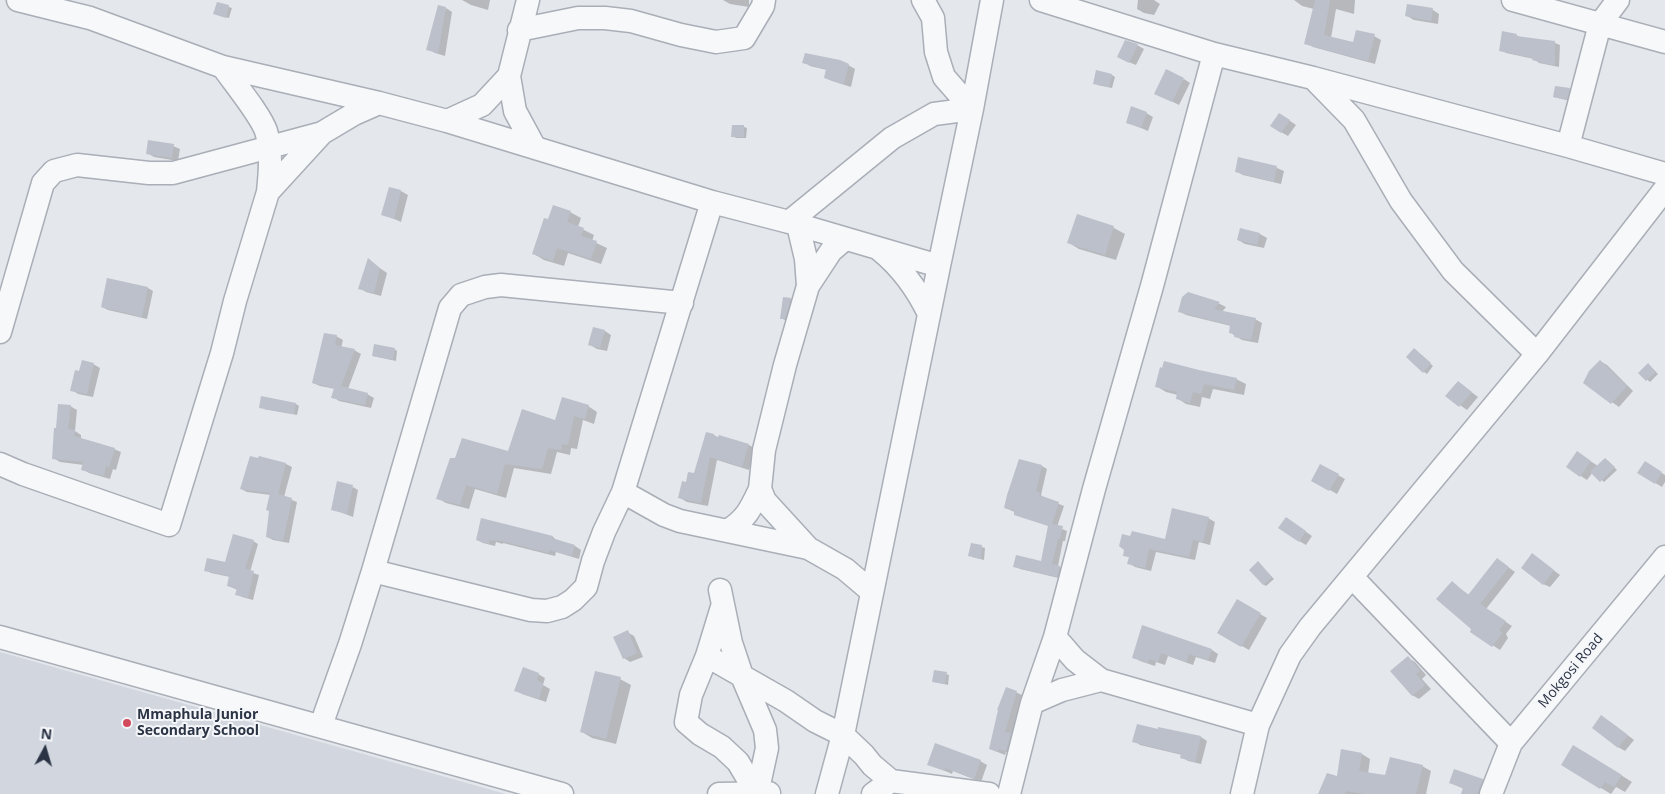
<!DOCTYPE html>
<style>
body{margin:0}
#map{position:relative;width:1665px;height:794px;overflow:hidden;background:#e4e7ec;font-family:"Open Sans",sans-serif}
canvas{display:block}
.north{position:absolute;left:20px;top:724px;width:50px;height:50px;-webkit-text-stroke:4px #f4f6f9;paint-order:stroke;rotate:6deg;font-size:14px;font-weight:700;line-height:20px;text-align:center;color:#2b3445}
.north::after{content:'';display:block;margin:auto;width:18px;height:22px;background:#2b3445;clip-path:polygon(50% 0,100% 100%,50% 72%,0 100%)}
</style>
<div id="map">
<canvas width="1665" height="794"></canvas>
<div class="north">N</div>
</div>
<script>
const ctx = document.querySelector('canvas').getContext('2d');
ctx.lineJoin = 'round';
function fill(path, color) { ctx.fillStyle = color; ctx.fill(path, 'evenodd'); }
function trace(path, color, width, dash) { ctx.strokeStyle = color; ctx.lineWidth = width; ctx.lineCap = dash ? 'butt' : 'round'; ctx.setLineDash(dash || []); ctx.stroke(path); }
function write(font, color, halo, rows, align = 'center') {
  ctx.font = font + ' "Open Sans",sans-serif'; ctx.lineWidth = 4; ctx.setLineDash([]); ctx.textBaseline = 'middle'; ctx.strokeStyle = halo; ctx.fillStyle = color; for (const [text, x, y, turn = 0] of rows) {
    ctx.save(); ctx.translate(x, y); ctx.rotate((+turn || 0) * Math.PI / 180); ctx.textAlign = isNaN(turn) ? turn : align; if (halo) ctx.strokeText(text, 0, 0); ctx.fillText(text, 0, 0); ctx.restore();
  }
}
const built = new Path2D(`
 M0 652 506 794H0Z`);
const shadow = new Path2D(`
 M462 0H490L488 10 471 5Z
 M723 0H749V7L730 4Z
 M1138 0H1154L1160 4 1154 15 1144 13 1137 9Z
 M1294 0H1355L1354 14 1336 9 1331 38 1354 44 1374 36 1381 40 1375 64 1313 47 1306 43 1314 9 1302 6Z
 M217 3 232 8 229 18 218 15Z
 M446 8 452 12 445 56 435 53 428 49Z
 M1433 10 1439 14 1438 24 1414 20 1407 16Z
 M1516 35 1520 37 1555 43 1560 45 1559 67 1539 63 1534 59 1506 53 1501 50Z
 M1137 45 1144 49 1136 65 1126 61Z
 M804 62 848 65 855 69 851 87 832 81 825 78 827 70 810 66Z
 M1112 75 1115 77 1112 88 1097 85Z
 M1184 79 1190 83 1179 105 1163 97Z
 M1569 89 1572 91 1570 101 1554 97Z
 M1146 113 1153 117 1148 131 1127 122Z
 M1286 118 1296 125 1288 136 1281 132Z
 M733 126 744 127 747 128 746 138H736L733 136Z
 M173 146 180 149 178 161 154 157 147 153Z
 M1239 159 1277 168 1284 171 1281 184 1243 175 1236 171Z
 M401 191 408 195 401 222 383 214Z
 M570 212 581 218 578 227 594 235 592 241 607 248 601 264 568 253 564 266 544 260 534 254 549 221Z
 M1077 216 1114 228 1125 234 1116 260 1079 249 1069 243Z
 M1241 230 1260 234 1267 238 1264 248 1245 244 1238 240Z
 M368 260 387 273 381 296 366 292 360 288Z
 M108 279 148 288 153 291 147 319 108 310 102 307Z
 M1188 293 1220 304 1226 307 1222 312 1255 319 1262 323 1258 343 1242 340 1235 336 1230 332 1231 326 1186 315 1179 311Z
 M790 299 797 303 788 322 781 318Z
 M605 331 611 335 607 351 597 349 590 345Z
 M336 336 343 340 341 348 354 350 361 354 348 389 367 394 374 398 371 408 339 401 333 397 335 389 320 386 313 383Z
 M394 349 397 351 396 361 373 356Z
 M1417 352 1433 366 1427 374 1424 372Z
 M1600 361 1607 365 1633 391 1619 407 1585 383Z
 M93 364 100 368 93 397 78 394 72 390 80 372Z
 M1651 367 1658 374 1650 382 1640 373Z
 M1236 379 1246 384 1244 395 1213 389 1210 399 1202 397 1200 407 1186 404 1177 398 1178 395 1166 392 1156 386Z
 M1458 382 1478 397 1467 410 1447 396Z
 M296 404 299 406 297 415 263 409Z
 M70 406 77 410 75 431 81 435V439L114 449 121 452 116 470 113 469 110 479 89 473 82 469 84 465 60 462 53 458 57 429Z
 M588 406 597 412 594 424 583 420 577 449 571 448 570 455 557 452 551 474 514 468 506 498 475 489 469 509 446 503 437 498 556 421Z
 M714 435 719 438 720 436 749 445 756 449 749 470 717 460 708 506 687 502 680 498 687 483 695 474Z
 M1584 457 1598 466 1608 461 1617 470 1604 482 1593 472 1587 480 1567 467Z
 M1020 460 1042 466 1047 469 1041 495 1044 498 1064 506 1057 527 1067 531 1065 541H1063L1058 566 1065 570 1063 579 1020 569 1015 566 1042 562 1049 526 1005 508Z
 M1645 463 1665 475V482L1662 487 1639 473Z
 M286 464 292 467 284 497 297 502 289 543 273 540 267 537 271 495 247 492 241 489Z
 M1320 465 1345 479 1337 494 1312 480Z
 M353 487 358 490 353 517 332 509Z
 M1208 518 1215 522 1210 545 1199 542 1195 560 1156 552 1151 571 1135 567 1129 563 1130 558 1125 555 1131 537 1166 541Z
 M482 520 553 537 559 542 575 546 581 550 579 559 556 552 555 556 503 543V544L496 542 495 546 483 543 477 540Z
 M1293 523 1312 536 1306 545 1299 541Z
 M253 541 258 544 250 572 259 575 253 600 242 597 237 594 238 590 228 586 230 577 211 573 205 570 226 563Z
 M982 547 985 548 984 560 972 557Z
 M1497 559 1515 572 1486 609 1512 626 1506 634 1508 638 1500 650 1471 631 1473 629 1452 583 1469 595Z
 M1539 559 1560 575 1550 587 1543 584Z
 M1258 563 1274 579 1266 586 1263 584Z
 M1237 601 1267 618 1249 650 1219 633Z
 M1143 627 1212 650 1218 654 1215 663 1196 657 1193 665 1168 656 1165 665 1156 662 1155 666 1140 661 1134 657Z
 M627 632 634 636 643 657 630 662 624 658Z
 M1408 658 1415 662 1426 675 1422 679 1431 689 1419 699 1412 695Z
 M538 674 545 678 543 685 550 689 546 702 522 694 516 690Z
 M946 674 949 675 948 685 934 682Z
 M620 679 631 685 616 744 592 738 582 732Z
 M1007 688 1024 696 1012 735 1017 738 1013 754 1006 752 1005 755 990 749Z
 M1609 721 1634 740 1625 751 1618 747Z
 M1201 737 1207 741 1201 764 1188 761 1182 757V755L1140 745 1134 741Z
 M1584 752 1632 782 1625 792 1616 787 1611 794 1601 788Z
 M1362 754 1370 759 1368 774 1386 777 1422 766 1431 771 1426 794H1320Z
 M980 761 987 765 981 782 953 771 952 774 929 764Z
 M1482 780 1489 784 1486 794H1462L1464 789 1451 783Z`);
const building = new Path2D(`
 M1315 0H1330L1324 35 1353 42 1356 30 1375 34 1368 61 1304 44Z
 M217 2 229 5 226 18 213 14Z
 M1407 4 1433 8 1431 21 1405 16Z
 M438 5 446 7 438 53 426 50Z
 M1502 31 1517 34 1516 36 1555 41V66L1532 60 1533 58 1499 51Z
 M1125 40 1138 44 1129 63 1117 57Z
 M805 53 840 60 849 64 844 84 824 78 826 69 802 63Z
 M1166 69 1184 78 1172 102 1154 94Z
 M1096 70 1112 74 1109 87 1093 84Z
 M1555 86 1570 88 1567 100 1553 97Z
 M1131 106 1147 112 1141 128 1126 123Z
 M1279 113 1290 120 1281 133 1270 126Z
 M732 125H744V137H731Z
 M148 140 174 144 172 158 146 154Z
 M1238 157 1277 166 1274 182 1235 172Z
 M389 187 401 190 394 219 381 215Z
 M553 205 571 211 567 222 584 228 581 236 597 241 591 259 557 248 553 261 532 254 544 218 548 219Z
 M1077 214 1114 226 1105 255 1067 243Z
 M1240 228 1260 233 1257 245 1237 240Z
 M368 258 380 268 374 293 358 289Z
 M107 278 148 287 142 317 101 307Z
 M1188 292 1220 302 1214 309 1256 318 1251 340 1234 337V334L1229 333 1230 325 1178 312 1182 297Z
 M783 297 791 298 785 319H780Z
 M593 327 605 330 600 348 588 345Z
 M324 333 337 335 335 345 355 349 341 386 368 393 365 405 331 398 334 388 312 383Z
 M374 344 395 348 393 360 372 356Z
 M1414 348 1431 363 1423 373 1406 357Z
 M82 360 94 363 87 394 70 391 75 370 79 371Z
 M1600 360 1627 386 1611 404 1583 383 1589 371Z
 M1164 361 1199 370 1237 378 1234 390 1204 384 1201 394 1193 392 1190 403 1176 399 1177 392 1155 387 1160 367 1162 368Z
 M1648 363 1656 372 1646 381 1638 373Z
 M1458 381 1472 392 1459 407 1445 396Z
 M261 396 296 403 294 414 259 408Z
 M562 397 589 405 585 419 574 416 568 445 562 444 561 450 548 448 542 469 505 464 497 494 466 485 460 505 436 499 450 458H455L462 438 508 451 522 409 555 420Z
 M58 404 71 405 68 429 75 430 74 436 115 448 109 467 106 466 104 476 81 470 83 462 52 459 54 428H56Z
 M706 432 714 434V436L718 437 719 435 749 444 742 467 710 457 701 503 678 498 682 481 686 482 688 472 694 473Z
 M1577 451 1591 461 1580 477 1566 467Z
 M250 456 258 458 259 456 286 463 278 494 292 498 283 541 266 537 269 511 266 510 270 493 240 489Z
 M1605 458 1615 467 1600 482 1590 472Z
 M1019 459 1042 465 1036 491 1040 493 1039 495 1059 502 1052 524 1063 526 1060 539H1058L1052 564 1060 566 1057 577 1013 567 1016 555 1041 561 1048 526 1014 515V510L1004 508 1007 495Z
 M1645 461 1662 472 1655 484 1637 473Z
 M1320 464 1339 474 1329 491 1311 481Z
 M337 481 353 485 347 514 331 510Z
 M1172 508 1209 517 1203 542 1193 540 1189 557 1149 549 1145 568 1127 564 1129 557 1123 556 1124 550 1119 546 1122 534 1130 536 1132 531 1165 539Z
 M1286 517 1306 531 1299 542 1278 528Z
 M481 518 553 536 552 538 575 545 572 556 549 550V553L497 540V541L490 540 489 544 476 540Z
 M233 534 254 540 245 569 254 571 248 598 235 595 237 588 227 586 229 576 204 571 207 558 225 562Z
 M971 543 982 545 981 559 968 556Z
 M1532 553 1554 570 1543 585 1521 568Z
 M1497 558 1509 567 1480 604 1506 621 1499 630 1502 633 1492 647 1470 632 1471 629 1436 599 1452 581 1468 595Z
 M1258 561 1272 577 1263 585 1249 570Z
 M1237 599 1261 613 1241 647 1217 633Z
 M1142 625 1212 649 1208 660 1189 654 1186 662 1161 653 1158 662 1149 659 1148 663 1132 658Z
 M628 630 637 653 623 659 613 637Z
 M1408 656 1420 671 1416 674 1425 685 1412 696 1390 671Z
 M523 667 539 673 537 680 543 684 539 699 514 691Z
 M934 670 947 672 945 684 932 682Z
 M595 671 621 677 606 739 580 732Z
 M1006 687 1017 691 1005 732 1011 733 1006 751 999 749 998 752 989 749 998 710H997Z
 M1601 715 1628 735 1618 748 1592 728Z
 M1137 724 1158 729V727L1201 736 1195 762 1180 758 1181 754 1132 742Z
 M935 743 981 760 974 779 945 768V771L927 765Z
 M1573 745 1622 775 1614 787 1605 782 1600 789 1561 765Z
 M1341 749 1362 753 1359 771 1385 775 1390 757 1423 765 1416 794H1366L1346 791 1345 794H1318L1327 773 1337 776Z
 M1454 769 1483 779 1477 794H1461L1463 788 1449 783Z`);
const minor = new Path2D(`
 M18 0 90 18 223 67 379 103 447 121 712 202 789 222 939 266 843 735 827 794
 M528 0 509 76 515 111 535 148
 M923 0 933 18 936 52 944 77 972 109
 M1041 0 1214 54 1313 78 1568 146 1665 174
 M1513 0 1665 42
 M519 30 578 18H605L631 21 681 35 716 42 744 38 763 6 764 0
 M1314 79 1354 120 1401 201 1453 271 1537 354
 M447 121 482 105 509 76
 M1568 146 1600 24 1618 0
 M268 192 322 133 354 114 379 103
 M789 222 892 138 934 114 972 109
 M798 225 806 259 808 286 785 365 764 450 760 489 765 501 808 548
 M880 250C901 267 917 289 929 314
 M939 266 972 109 992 0
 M808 286 831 251 845 239
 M0 332 43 183 54 171 77 165 149 173H173L322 133
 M0 464 23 474 169 525 222 353 235 301 268 192C270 173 272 150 266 131 260 114 234 83 223 67
 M623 492 664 515 680 521 808 548 845 569 871 591
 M729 530C747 518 751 508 760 489
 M373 571 531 610 547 611 562 607 573 600 586 587 593 561 604 532 623 492 712 202
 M1352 577 1511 743
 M720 590 731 643 742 676 765 730 767 748 757 794
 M722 607 707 656 691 695 686 722 700 734 722 747 738 762 757 794
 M0 637 562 794
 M1055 637 1075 660 1101 680 1258 725
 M707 656 786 701 815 721 843 735 864 755 872 765 891 781 989 794
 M1032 703 1062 690 1101 680
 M322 726 325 714 350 644 373 571 450 308 461 295 485 287 501 285 682 303
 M719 794 769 793
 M873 794 891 781
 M1009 794 1032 703 1055 637 1094 489 1152 286 1214 54
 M1242 794 1258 725 1290 655 1310 627 1537 354 1665 189
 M1491 794 1511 743 1665 557`);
const markers = [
 [127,723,5,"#d1495b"]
];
const streetNames = [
 ["Mokgosi Road",1571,671,-50]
];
const poiNames = [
 ["Mmaphula Junior",137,715],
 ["Secondary School",137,731]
];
fill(built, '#d2d6de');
fill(shadow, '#0003');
fill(building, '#bbc0ca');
trace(minor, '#a9aeb7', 25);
trace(minor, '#f7f8fa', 22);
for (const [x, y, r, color] of markers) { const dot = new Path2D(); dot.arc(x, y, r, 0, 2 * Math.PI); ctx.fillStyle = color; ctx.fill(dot); trace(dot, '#f4f6f9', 2); }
write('14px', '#2b3445', '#f4f6f9', streetNames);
write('bold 14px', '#2b3445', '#f4f6f9', poiNames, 'left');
</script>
